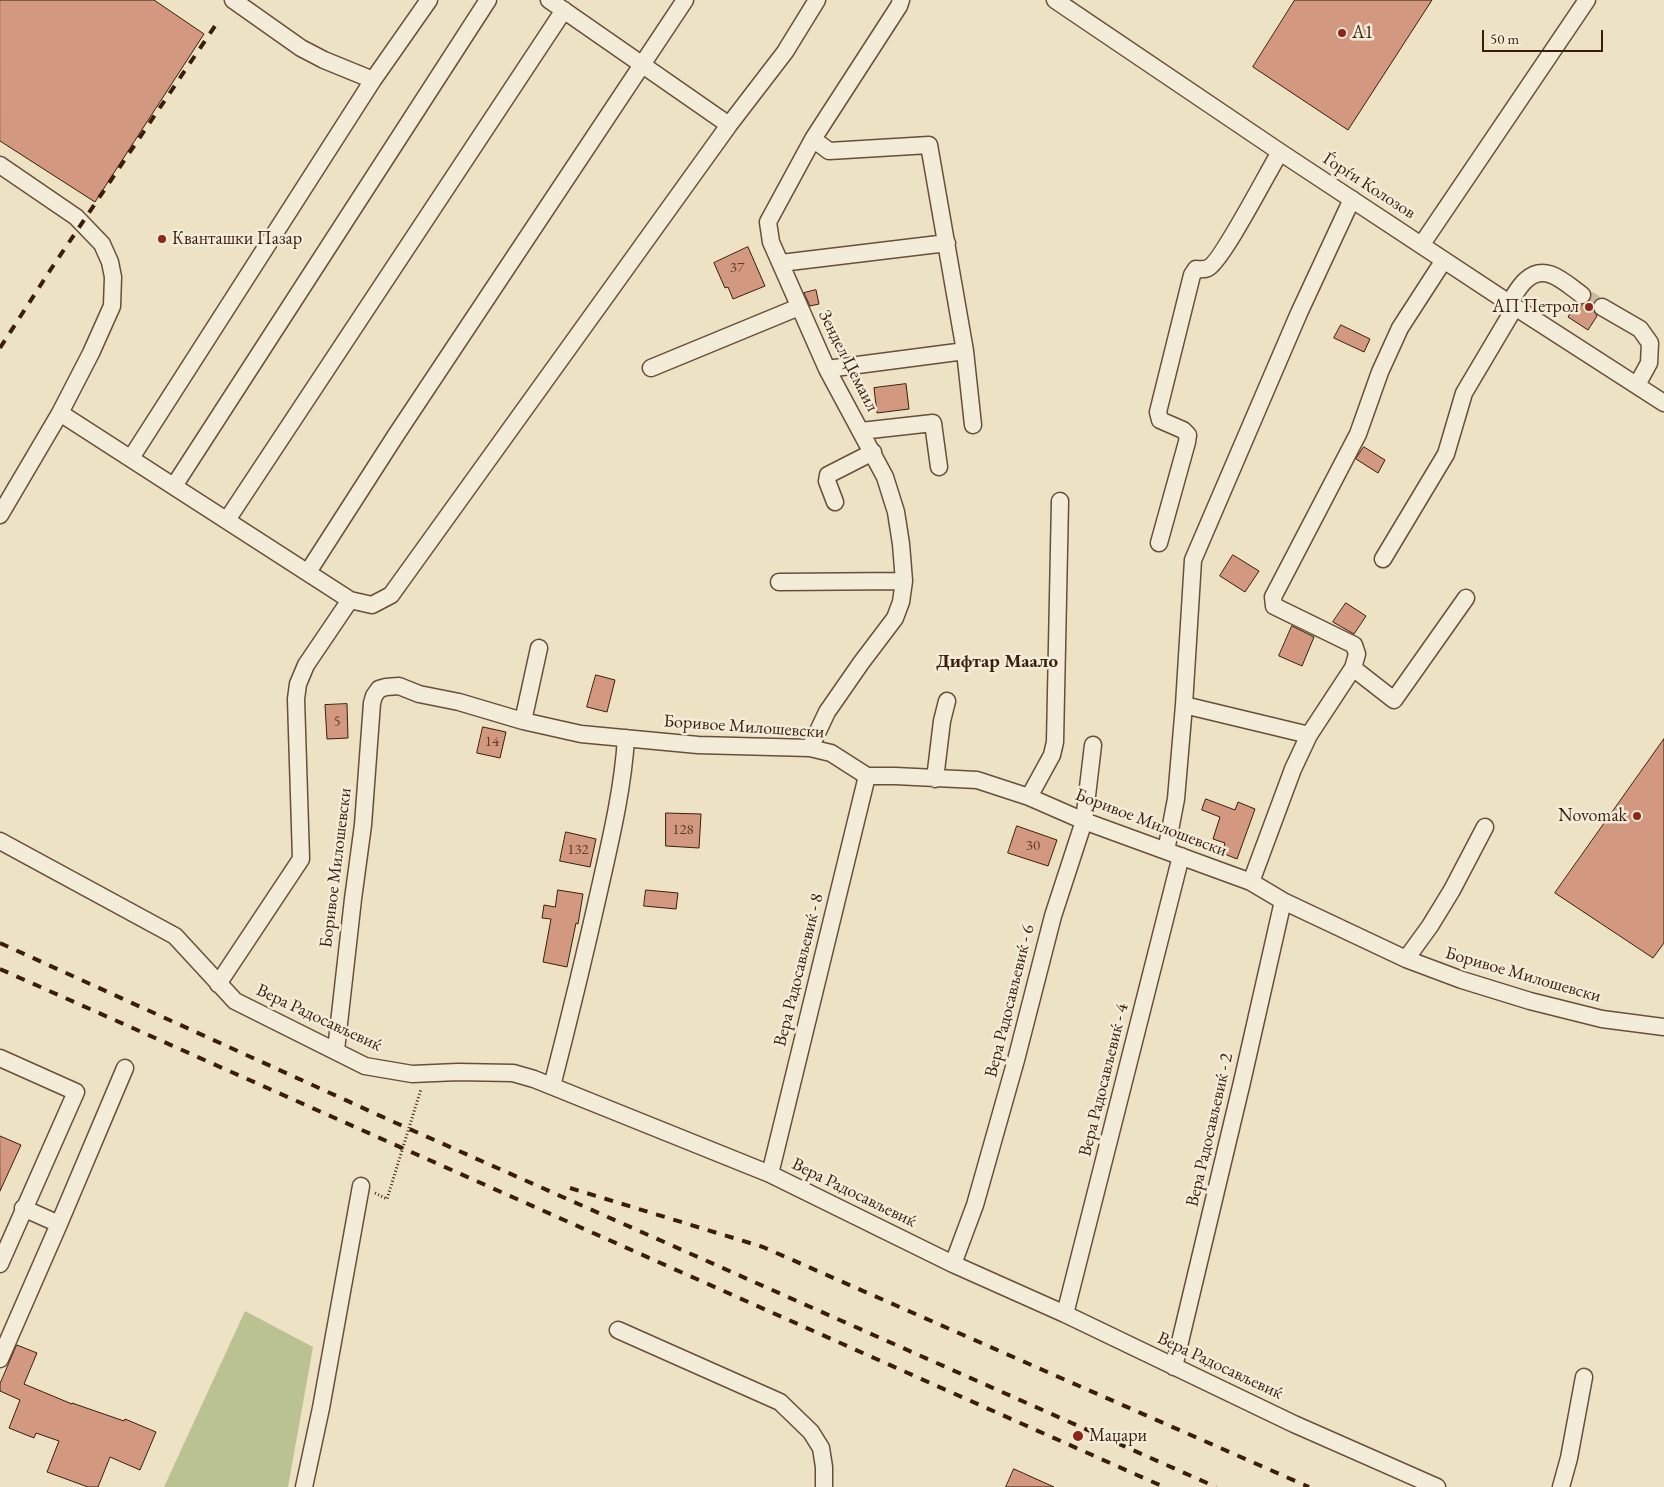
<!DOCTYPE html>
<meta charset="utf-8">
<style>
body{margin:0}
#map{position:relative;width:1664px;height:1487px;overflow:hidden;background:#ede2c3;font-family:"EB Garamond",serif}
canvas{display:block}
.scale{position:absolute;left:1482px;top:30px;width:121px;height:22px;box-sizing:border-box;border:2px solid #3a1e0b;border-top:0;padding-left:6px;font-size:15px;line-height:18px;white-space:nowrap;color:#3a1e0b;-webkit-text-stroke:4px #f3ecd8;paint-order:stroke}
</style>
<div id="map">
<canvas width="1664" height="1487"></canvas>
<div class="scale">50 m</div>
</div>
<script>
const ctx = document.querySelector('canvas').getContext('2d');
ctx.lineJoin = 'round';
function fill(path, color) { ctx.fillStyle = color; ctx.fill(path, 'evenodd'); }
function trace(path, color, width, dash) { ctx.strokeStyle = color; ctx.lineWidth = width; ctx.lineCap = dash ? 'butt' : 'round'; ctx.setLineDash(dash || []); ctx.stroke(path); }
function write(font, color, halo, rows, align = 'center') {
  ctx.font = font + ' "EB Garamond",serif'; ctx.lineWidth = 5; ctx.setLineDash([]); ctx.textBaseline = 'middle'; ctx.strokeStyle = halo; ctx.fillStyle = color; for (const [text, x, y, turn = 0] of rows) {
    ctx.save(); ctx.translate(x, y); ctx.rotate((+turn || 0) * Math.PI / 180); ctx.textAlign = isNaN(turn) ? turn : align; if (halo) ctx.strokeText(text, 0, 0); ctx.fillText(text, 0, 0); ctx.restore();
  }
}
const green = new Path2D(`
 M245 1311 313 1347 288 1487H164Z`);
const building = new Path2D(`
 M0 0H154L204 34 95 202 0 141Z
 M1295 0H1432L1348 130 1253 67Z
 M748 247 765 286 733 299 728 287 725 288 714 263Z
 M816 290 819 304 810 306 804 293Z
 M1592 296 1597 299 1593 302 1592 307 1597 316 1588 330 1568 317 1577 303 1581 305 1586 304 1590 301Z
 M1341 325 1370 339 1364 352 1334 338Z
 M906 384 909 409 877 413 874 388Z
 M1364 447 1385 460 1378 473 1356 459Z
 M1233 555 1259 571 1245 592 1220 576Z
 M1346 603 1366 616 1354 634 1333 622Z
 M1292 626 1314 637 1302 666 1279 656Z
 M596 675 615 680 607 712 587 707Z
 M347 704 348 738 327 739 325 705Z
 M483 727 506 732 500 758 477 753Z
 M1664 739V943L1653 958 1555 893Z
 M1206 799 1235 810 1238 802 1255 809 1237 859 1222 853 1225 843 1213 839 1220 817 1202 810Z
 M666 813 701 814 699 848 666 846Z
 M1017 826 1057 840 1048 866 1008 853Z
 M566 832 596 839 590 867 560 861Z
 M558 890 583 894 578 924 576 923 567 967 543 962 551 919 542 918 544 905 555 907Z
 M646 890 678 893 676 909 644 906Z
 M0 1136 21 1145 0 1191Z
 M17 1345 37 1353 24 1384 72 1404V1403L124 1421 125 1419 156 1432 140 1470 110 1457 98 1487H88L47 1472 59 1441 36 1433 34 1438 9 1428 20 1400 0 1391V1384Z
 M1014 1469 1054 1487H1006Z`);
const minorTunnel = new Path2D(`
 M1582 295 1602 307`);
const path = new Path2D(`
 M375 1193 387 1199 421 1089`);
const minor = new Path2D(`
 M233 0 301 48 324 60 373 80
 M549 0 729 125
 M1055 0 1280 152 1515 307 1664 403
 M813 139 829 151 929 145 965 351 973 425
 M0 165 76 217 102 244 110 262 113 277 112 306 91 353 60 413 0 515
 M1422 244 1587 0
 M781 263 947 243
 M1509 303C1514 296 1519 286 1526 280 1546 262 1565 283 1582 295
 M1602 307 1640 329 1650 343 1649 363 1637 385
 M651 368 799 307
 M827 369 965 351
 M60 413 350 600 372 605 391 595 729 125 785 52 817 0
 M861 431 933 423 939 467
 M131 458 373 80 429 0
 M174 486 488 0
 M835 502 827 481 828 475 873 452
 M227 520 564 10
 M1159 543 1187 442 1188 435 1183 430 1160 420 1158 412 1192 275 1196 269C1199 269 1204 270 1208 268 1221 263 1269 170 1280 152
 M1383 559 1446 454 1464 393 1515 307
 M308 572 396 435 685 0
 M779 582 904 581
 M1353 668 1394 700 1466 598
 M1184 705 1309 735
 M523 721 539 648
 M810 748 827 712 861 663 895 618 901 602 904 581 901 544 896 512 885 477 827 369 771 242 768 222 813 139 899 6 901 0
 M935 779 942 721 947 701
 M1029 797 1052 755 1055 742 1060 501
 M0 841 175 936 235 1001 365 1066 412 1074 458 1072 513 1073 534 1079 770 1174 953 1264 1065 1314 1294 1424 1437 1487
 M1166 851 1176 799 1184 705 1193 560 1299 313 1352 199
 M1251 882 1293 769 1309 735 1353 668 1357 654 1354 645 1274 606 1273 597 1358 434 1380 372 1400 328 1444 260
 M1406 959 1430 926 1452 890 1485 827
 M218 984 301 859 296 699 298 684 306 665 350 600
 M336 1050 353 899 363 825 372 703 374 696 379 689 386 687 399 686 419 694 459 702 523 721 581 734 698 745 810 748 831 753 867 776H895L977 780 1029 797 1084 821 1251 882 1283 901 1406 959 1462 980 1530 1001 1602 1019 1664 1027
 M0 1058 76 1092 0 1264
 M552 1086C569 1020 585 954 600 887 611 838 623 788 626 738
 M770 1174 867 776
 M23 1208 59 1224
 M953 1264 975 1205 1016 1060 1053 916 1084 821 1093 745
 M1065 1314 1181 856
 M618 1330 780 1402 811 1432 821 1448 824 1467V1487
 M0 1359 59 1224 125 1068
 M1174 1367 1242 1082 1283 901
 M304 1487 321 1408 361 1186
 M1561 1487 1569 1458 1584 1377`);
const rail = new Path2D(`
 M0 348 51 269 215 26
 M0 943 396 1123 1216 1487
 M0 969 1164 1487
 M570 1188 763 1247 1309 1487`);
const markers = [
 [1342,33,5,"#8f2418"],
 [162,239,5,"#8f2418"],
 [1589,307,5,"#8f2418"],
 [1637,816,5,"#8f2418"],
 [1078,1436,6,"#8f2418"]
];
const numberNames = [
 ["37",737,268],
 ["5",337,722],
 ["14",492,742],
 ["128",683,830],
 ["30",1033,846],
 ["132",578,850]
];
const poiNames = [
 ["А1",1352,33],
 ["Кванташки Пазар",172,239],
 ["АП Петрол",1579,307,"right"],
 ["Novomak",1627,816,"right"],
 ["Маџари",1089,1436]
];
const streetNames = [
 ["Ѓорѓи Колозов",1369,186,33],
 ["Зендел Џемаил",848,361,63],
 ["Боривое Милошевски",744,727,4],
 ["Боривое Милошевски",1151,823,21],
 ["Боривое Милошевски",336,868,-83],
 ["Вера Радосављевиќ - 8",799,970,-76],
 ["Боривое Милошевски",1523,975,16],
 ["Вера Радосављевиќ - 6",1010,1001,-76],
 ["Вера Радосављевиќ",319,1018,25],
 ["Вера Радосављевиќ - 4",1104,1080,-76],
 ["Вера Радосављевиќ - 2",1210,1130,-77],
 ["Вера Радосављевиќ",854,1193,26],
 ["Вера Радосављевиќ",1220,1366,25]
];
const neighbourhoodNames = [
 ["Дифтар Маало",997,662]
];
fill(green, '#bbc292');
fill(building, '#d29880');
trace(building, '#3a1e0b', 1);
trace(minorTunnel, '#c9bb9e', 16, [16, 8]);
trace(minor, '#674f39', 19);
trace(path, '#3a1e0b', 3, [1, 2.5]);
trace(minor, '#f3ecd8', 16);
trace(rail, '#3a1e0b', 4, [9, 9]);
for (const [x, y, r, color] of markers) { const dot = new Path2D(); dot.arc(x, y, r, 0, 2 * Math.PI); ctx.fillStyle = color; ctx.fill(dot); trace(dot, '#f3ecd8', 2); }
write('15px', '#603c28', null, numberNames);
write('18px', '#3a1e0b', '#f3ecd8', poiNames, 'left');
write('18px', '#3a1e0b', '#f3ecd8', streetNames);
write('bold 19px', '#3a1e0b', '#f3ecd8', neighbourhoodNames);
</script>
